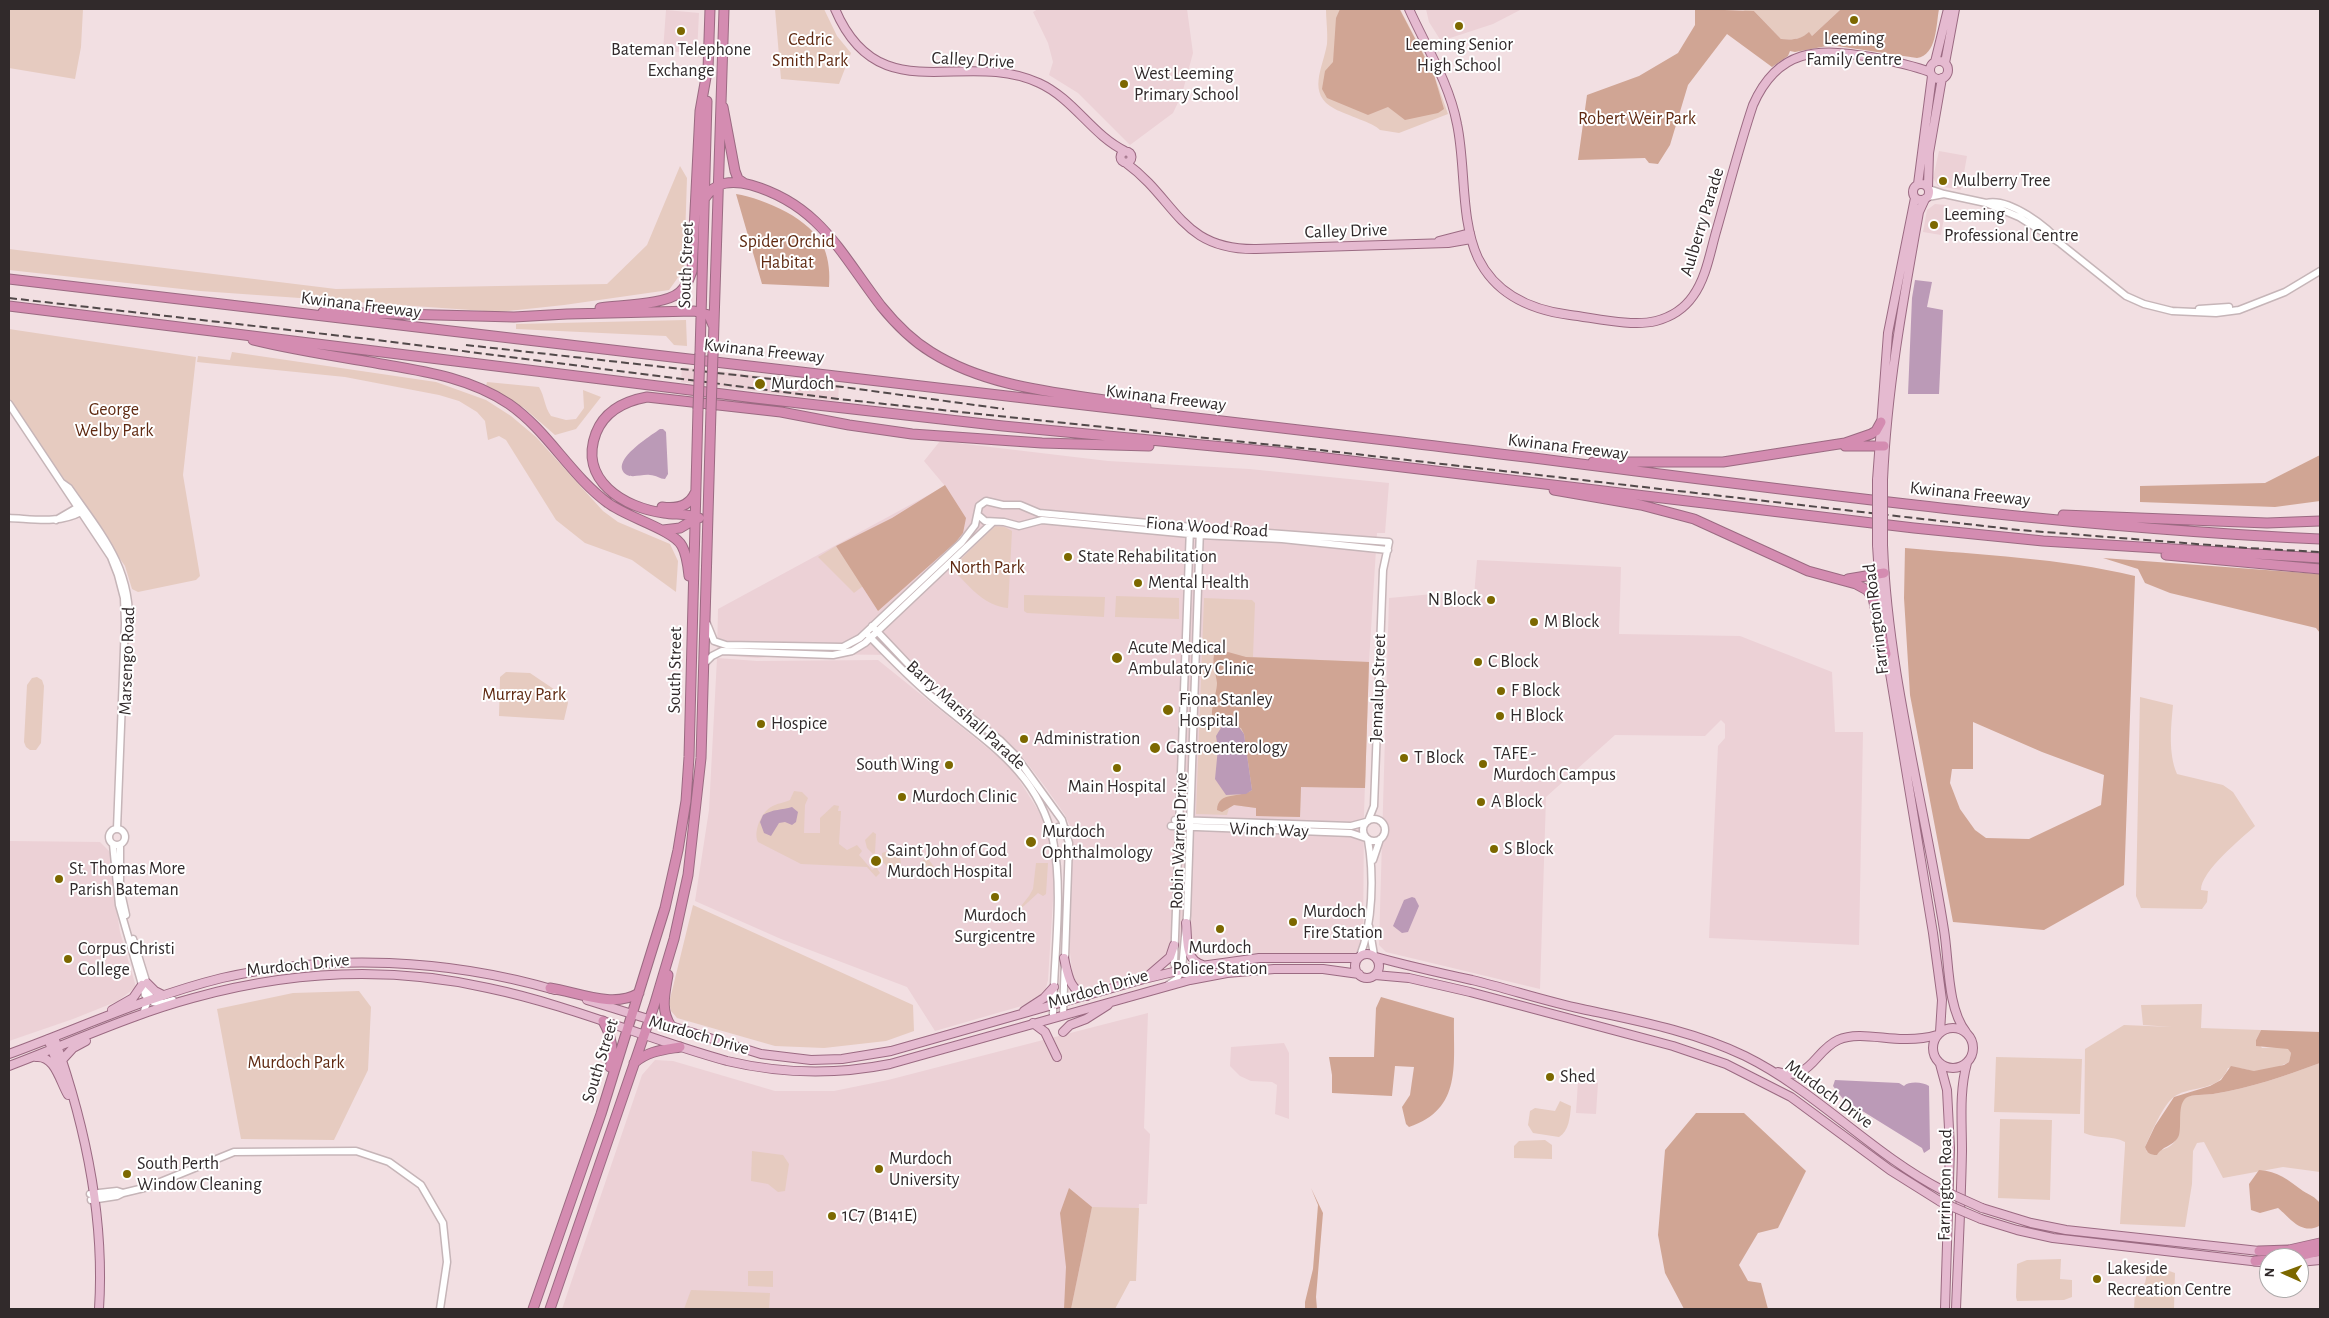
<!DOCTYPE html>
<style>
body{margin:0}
#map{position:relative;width:2329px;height:1318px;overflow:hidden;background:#f2dfe2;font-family:"Alegreya Sans",sans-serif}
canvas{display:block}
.frame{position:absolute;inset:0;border:10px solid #312a2b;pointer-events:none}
.north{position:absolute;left:2259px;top:1248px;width:50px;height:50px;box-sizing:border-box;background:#fff;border:1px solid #adaaaa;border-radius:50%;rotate:272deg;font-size:14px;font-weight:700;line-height:20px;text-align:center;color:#312a2b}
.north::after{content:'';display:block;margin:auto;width:18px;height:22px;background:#7c6800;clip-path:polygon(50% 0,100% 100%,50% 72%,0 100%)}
</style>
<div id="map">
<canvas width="2329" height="1318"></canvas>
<div class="frame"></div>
<div class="north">N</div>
</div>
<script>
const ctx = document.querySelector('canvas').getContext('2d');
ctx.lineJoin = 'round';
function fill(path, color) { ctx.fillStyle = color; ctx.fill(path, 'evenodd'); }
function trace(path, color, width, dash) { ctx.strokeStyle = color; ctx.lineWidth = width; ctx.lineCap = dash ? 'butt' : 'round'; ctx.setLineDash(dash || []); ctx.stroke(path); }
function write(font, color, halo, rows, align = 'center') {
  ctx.font = font + ' "Alegreya Sans",sans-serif'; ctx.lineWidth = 4; ctx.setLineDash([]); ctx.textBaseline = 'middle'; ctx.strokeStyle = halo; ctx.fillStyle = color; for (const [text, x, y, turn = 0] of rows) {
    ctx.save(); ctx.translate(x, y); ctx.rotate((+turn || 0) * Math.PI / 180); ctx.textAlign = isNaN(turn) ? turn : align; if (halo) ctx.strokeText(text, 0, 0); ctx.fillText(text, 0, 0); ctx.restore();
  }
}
const built = new Path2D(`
 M1038 9H1187L1193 53 1182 94 1173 113 1130 145 1078 93 1049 75 1053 62 1048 43 1033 12Z
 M1426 9H1522L1493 24 1441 41 1429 22Z
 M666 10 699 13 697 53 663 51Z
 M1939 151 1967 156 1961 190 1938 186 1933 178Z
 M1935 204 1946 205 1941 235 1923 232 1927 210Z
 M682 367 839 385 838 401 681 382Z
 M940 441 1108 461 1249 469 1389 483 1385 533H1377L1369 662 1364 814 1363 944 1356 954 1202 953 1081 991 1073 981 1069 943 1072 830 1065 815 1046 788 1021 755 1006 740 929 681 900 655 795 654 758 658 717 655 718 609 945 486 924 461Z
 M1477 560 1621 567 1619 634 1740 636 1832 672 1835 732H1863L1859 945 1709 938 1718 746 1725 738V724L1721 720 1705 736 1615 735 1546 797 1540 989 1386 952 1379 945 1389 598 1444 593 1474 596Z
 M717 658 757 661 878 660 1011 767 1041 815 1050 838 1054 884 1048 980 1045 992 1032 1003 935 1031 907 987 781 939 695 901 709 810Z
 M9 841 100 842 111 853 114 894 120 932 136 987 118 1001 73 1019 9 1041Z
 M1148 1013 1144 1128 1150 1134 1147 1204H1139L1133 1278H1130L1113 1309H562L642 1075 655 1060 673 1061 775 1091H834L888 1080Z
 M1284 1043 1289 1053V1119L1275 1114 1277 1085 1272 1082 1251 1081 1240 1076 1230 1066 1231 1047Z
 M1578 1081 1598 1083 1596 1114 1576 1113Z`);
const green = new Path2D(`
 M9 9H83L81 47 75 79 9 68Z
 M775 9H824L837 36 851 53 839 84 781 79Z
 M1326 9H1400L1433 72 1448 114 1399 133 1380 130C1374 123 1346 115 1335 109 1306 94 1323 68 1327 44 1328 32 1326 20 1326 9Z
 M1741 9H1841L1812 36 1809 33C1799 40 1792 40 1781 39L1754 11 1747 12Z
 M680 166 687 178 684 269 669 290 564 305 499 312 200 291 9 270V249L336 289 607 284 647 245Z
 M686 320 687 346 674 345 666 336 516 329V324Z
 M9 329 196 357 183 475 200 576 196 580 138 592 132 589 125 566 9 400Z
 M232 352 436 382 486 400 511 416 536 437 603 511 618 522 670 544 678 561 676 592 632 560 585 543 556 520 506 440 499 436 488 440 485 421 477 412 459 401 439 395 345 377 197 362 198 356 230 360Z
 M487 382 539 387C545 397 544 406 551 416L566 420 576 419 584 408 583 390 601 397 576 429 555 435 524 408 486 386Z
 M995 526 1005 527 1012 531 1008 608C985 606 971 588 955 572V565Z
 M836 546 863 586 854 593 818 557Z
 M1024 595 1105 597 1104 617 1027 613 1024 611Z
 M1116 596 1179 598V619L1115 617Z
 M1204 598 1252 600 1255 603 1253 657 1369 662 1365 788 1301 787 1300 817 1256 816V808L1234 805 1229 808 1227 815 1196 814Z
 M506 672 530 673 567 698 568 703 564 720 499 716 500 677Z
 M37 677 42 680 44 686 41 743 36 750H30L26 747 24 742 27 685 32 678Z
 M2140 697 2173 705C2171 727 2168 753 2177 774L2223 785 2233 792 2255 826C2241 839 2201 871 2201 890L2208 891 2207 902 2202 909 2141 908 2136 896Z
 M794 791 802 792 808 798 805 805 804 833H820V818L834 805 839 806 838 811H841L839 844 847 850 857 845 862 851 859 855 872 870 876 867 880 873 876 877 867 867 801 864 758 842C753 832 761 813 771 807 777 803 784 803 790 800Z
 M873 832 876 834 875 853 873 854 867 848 865 840Z
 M885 852H896L900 855 901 865H899L898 879 882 861V853Z
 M927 857 934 867 920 879 921 862Z
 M1036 863H1048L1046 894 1043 896 1038 893 1014 915 1029 896 1033 889Z
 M693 905 913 1005 914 1031 886 1041 824 1048 775 1046 677 1018 671 1011 669 1003Z
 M359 991 371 1007 368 1070 334 1140 241 1139 217 1009 293 993Z
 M2202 1004 2201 1028 2261 1030 2256 1040 2262 1048 2279 1047 2289 1049 2291 1053 2289 1062C2280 1067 2263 1072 2253 1071 2243 1069 2238 1067 2228 1068 2219 1092 2193 1085 2175 1096 2163 1104 2151 1134 2145 1147L2147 1152C2198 1150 2169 1111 2186 1098 2192 1094 2205 1095 2213 1094 2250 1088 2285 1076 2320 1063V1172L2283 1167 2223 1178 2204 1142 2197 1143 2193 1151 2192 1184 2185 1227 2120 1224 2125 1146V1142C2112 1135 2097 1139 2084 1133L2085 1049 2124 1025 2172 1027 2143 1025 2141 1005Z
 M1996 1057 2082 1059 2080 1114 1994 1112Z
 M1560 1101 1571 1106C1570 1117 1569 1131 1559 1137L1533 1133 1528 1125 1530 1111 1535 1108 1555 1111Z
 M2000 1119 2052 1120 2050 1200 1998 1198Z
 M1545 1140 1552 1145V1159L1514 1158V1146L1519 1141Z
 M752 1151 783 1155 789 1164 785 1191 778 1192 768 1184 751 1181Z
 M1092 1207 1139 1208 1136 1281H1130L1115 1309H1071Z
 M2061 1259 2060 1279 2072 1280V1297L2064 1300 2017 1301 2016 1297 2017 1264 2027 1260Z
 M2149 1264 2175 1273 2174 1309H2134L2135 1291 2145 1283Z
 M748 1271H773V1287L748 1286Z
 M691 1290 770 1293 769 1309H684Z`);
const forest = new Path2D(`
 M1340 9 1400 10 1434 75 1444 109 1438 113 1405 120 1388 107 1368 115 1327 98 1322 89 1325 71 1333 62 1336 18Z
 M1695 9 1754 11 1781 39C1792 40 1800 40 1809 32L1812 36 1841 9H1939C1936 25 1937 55 1917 58L1837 46H1827L1795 52 1790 51 1788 56 1772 67 1727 34 1688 85 1670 145 1658 164 1649 163 1645 158 1578 160 1587 95 1639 76 1678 53 1695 25Z
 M736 194C765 199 812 219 824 248 829 261 830 273 829 287L762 284Z
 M2320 455V501L2275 507 2140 502V486L2265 483Z
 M945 485 966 518 963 533 956 542 878 611 836 546 892 518Z
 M1905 548C1982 555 2060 558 2135 576L2124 885 2044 930 1953 922 1910 695 1904 598ZM1973 722 2042 752 2104 775 2101 805 2029 839 1986 838 1975 830 1960 809 1950 783 1952 769H1973Z
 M2103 558 2320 574V633L2316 628 2170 593 2145 583 2138 569Z
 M1228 652 1246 657 1369 662 1365 788 1301 787 1300 817 1256 816V808L1234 805 1222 812 1217 810C1218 790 1241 799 1252 790L1244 734 1241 728 1221 723 1220 728C1204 719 1217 697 1217 683 1216 674 1212 664 1214 655Z
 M1381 997 1454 1018C1453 1064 1463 1109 1409 1127L1406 1124 1402 1107 1410 1095 1414 1067 1395 1066 1392 1096 1332 1093V1075L1329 1057H1374L1376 1008Z
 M2261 1030 2320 1032V1063C2285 1076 2250 1088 2213 1094 2205 1095 2192 1094 2186 1098 2177 1105 2182 1125 2179 1135 2175 1146 2162 1146 2157 1155 2150 1155 2147 1153 2145 1147L2155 1126 2174 1097 2210 1086 2221 1080 2231 1066 2254 1071 2284 1065 2289 1062 2291 1053 2288 1049 2256 1046V1040Z
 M1696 1113H1744L1806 1171 1778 1228 1758 1233 1739 1265 1748 1281 1761 1283 1768 1309H1684L1665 1273 1658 1235 1665 1150Z
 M2259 1170C2278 1171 2288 1180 2303 1191 2310 1195 2315 1197 2320 1203L2319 1226C2301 1235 2290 1218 2278 1208L2260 1213 2251 1210 2249 1184Z
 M1069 1188 1092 1207 1071 1309H1064L1066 1267 1060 1213Z
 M1311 1188 1323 1213 1316 1297 1317 1309H1305V1302L1313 1269 1318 1205Z`);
const water = new Path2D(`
 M1915 280 1932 282 1927 307 1943 310 1939 394H1908L1912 298Z
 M660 429H663L666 432 668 474 665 479C660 479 656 475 650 475 643 474 633 478 627 475 607 462 652 435 660 429Z
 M1227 721 1236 723 1244 734 1252 790 1246 794 1226 795 1215 779 1218 748 1216 736 1222 726 1221 722Z
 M792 807 798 812 796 822 792 825 785 822 779 823 771 836 764 833 760 822 763 815C773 809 782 810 792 807Z
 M1412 897 1415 898 1419 906 1408 932 1402 933 1393 926 1404 900Z
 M1835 1080 1899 1083 1904 1086C1909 1081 1923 1082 1929 1086L1930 1149 1924 1153 1922 1148 1843 1099 1833 1086Z`);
const minor = new Path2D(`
 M1929 189 1944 194 1986 203 2019 217 2060 243
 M1928 197 1944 194
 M1986 203C2009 197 2048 227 2061 244L2126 296 2144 304 2172 311 2216 313 2239 310 2285 292 2320 271
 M2199 309 2229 307
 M9 404 111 557 118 575 124 598 125 623 117 829
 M62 483 69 488C101 534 132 568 129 628
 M978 515 985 521 1004 522 1019 526 1042 520 1200 535 1282 539 1388 550
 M9 518C34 519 58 524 81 512
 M56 520 80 506
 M1190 527 1174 964 1184 974 1203 975
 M707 624 714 641 726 645 843 647 860 638 962 542 975 525 979 506 986 501 1003 505H1020L1039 513 1214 529 1389 542 1383 570 1374 806 1368 821
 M872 626 924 681 1000 740 1015 755 1062 820 1069 843 1063 1015
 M866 633C889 656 911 680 937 701 986 742 1038 771 1053 840 1064 892 1053 963 1053 1018
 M705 663 712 656 722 651 833 655 852 651 865 643 993 522
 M1363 830a11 11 0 1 1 22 0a11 11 0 1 1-22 0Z
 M1175 820 1351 826 1366 822
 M1171 826 1351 833 1366 838
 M109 837a8 8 0 1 1 16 0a8 8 0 1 1-16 0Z
 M1053 839 1058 827 1066 829
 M113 844 119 905 145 995C152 1006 161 1004 173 1000
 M120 845V888L126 915
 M1373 860 1380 839
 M1369 926 1374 955
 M133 939 150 994 143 1014
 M1360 956C1373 923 1374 874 1368 840
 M1168 985 1177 979 1182 969 1187 915 1200 528
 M90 1194 117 1191 123 1193
 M91 1200 117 1196 123 1193 148 1187 234 1152 356 1151 389 1162 421 1185 443 1223 447 1262 440 1309`);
const major = new Path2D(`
 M835 9C879 113 964 48 1039 83 1074 99 1092 135 1125 151
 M1409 9C1426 47 1449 82 1457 124 1466 166 1460 219 1478 258 1496 295 1531 310 1570 315 1595 318 1632 327 1656 321 1671 317 1684 309 1693 296 1706 278 1710 253 1716 232 1728 190 1739 147 1753 105 1778 48 1818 48 1871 57 1892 61 1911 65 1930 72
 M1930 70a9 9 0 1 1 18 0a9 9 0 1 1-18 0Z
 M1935 62 1948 9
 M1945 63 1955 9
 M1120.5 157a5.5 5.5 0 1 1 11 0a5.5 5.5 0 1 1-11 0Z
 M1126 163C1177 200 1180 250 1256 249L1448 243 1471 239
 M1913 192a8 8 0 1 1 16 0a8 8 0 1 1-16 0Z
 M1918 184 1932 76
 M1928 187 1929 153 1942 78
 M1439 241 1470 233
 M1877 480 1888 333 1915 198
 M1883 480C1887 389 1903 301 1919 212L1925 199
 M1877 545 1882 622
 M1883 545C1888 675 1924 802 1944 930 1949 960 1947 1008 1966 1032
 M1886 649 1933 933 1942 1000 1940 1032
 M1186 923C1188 939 1184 960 1203 965
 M1355 966a12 12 0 1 1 24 0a12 12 0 1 1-24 0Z
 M1376 957C1408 966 1440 973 1472 980 1509 989 1545 1001 1582 1009 1638 1021 1693 1031 1745 1056 1816 1091 1871 1153 1942 1190
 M1064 958C1068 975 1069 990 1087 996
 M1375 975 1409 978 1470 992 1673 1046 1726 1064 1791 1097 1890 1170 1941 1202
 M1148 976 1170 957 1174 945
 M147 983 155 991 163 995
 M587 1000 761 1054 811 1060 842 1059 891 1051 1144 979 1194 967 1259 958H1358
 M112 1010 133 998 142 985
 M1024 1011 1044 998 1054 987
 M1033 1023 1045 1032 1057 1057
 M1933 1048a20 20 0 1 1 40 0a20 20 0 1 1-40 0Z
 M1063 1032 1070 1025 1086 1019 1108 1005
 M54 1037C85 1124 105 1216 99 1309
 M48 1039 64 1081
 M9 1054C80 1028 149 996 222 978 331 953 448 959 555 990
 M36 1057C55 1055 60 1082 68 1095
 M62 1060 73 1048 86 1041
 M1940 1064 1947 1090 1950 1148 1945 1309
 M9 1066C70 1043 130 1015 193 998 290 971 390 966 488 988 570 1005 647 1039 727 1061 782 1074 835 1075 890 1064L1190 980 1227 973 1274 969H1323L1359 974
 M1778 1072C1811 1082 1814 1051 1838 1040 1858 1031 1885 1040 1907 1039 1917 1039 1927 1038 1937 1035
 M1982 1208 2031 1223 2066 1230 2259 1251
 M1981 1219 2017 1230 2053 1238 2260 1262
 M2299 1262 2320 1260
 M1956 1309C1958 1257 1961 1204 1962 1151 1962 1121 1959 1092 1967 1063`);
const highway = new Path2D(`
 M708 70 710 9
 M723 107 735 171 738 179 744 183
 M705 198C716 181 732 180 751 185 820 205 841 254 881 306 894 322 913 341 931 352 995 392 1074 393 1146 407
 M9 279C473 335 938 387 1402 442 1708 478 2013 525 2320 539
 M9 306 755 398 1003 426 1276 452 1914 528 2043 541 2320 558
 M600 308C620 305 666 305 680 292 687 286 689 279 692 271L700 111 708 66
 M323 312 514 317 567 314 694 311 709 315 713 325
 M253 340C293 350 334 356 376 363 422 371 469 377 509 404 548 431 570 475 608 503 626 517 674 530 682 546 687 555 688 566 689 576
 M700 353 707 101
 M713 354 724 9
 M1845 446H1884
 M1593 462H1723L1845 443 1871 434 1876 431 1881 422
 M1554 490 1641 505 1694 519 1808 571 1856 584 1867 590 1873 598 1886 654
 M662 507C676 509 689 507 695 493
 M2063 515 2267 523 2320 521
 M699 518C689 513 675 515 664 513 624 508 578 480 596 433 605 410 625 401 647 397L781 412 849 425 912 434 1042 443 1149 446
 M663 530 680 528 697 518
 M2166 555 2320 569
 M1848 579 1884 573
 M668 975C665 993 660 1010 671 1026
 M550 988C577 992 613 1009 639 993
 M603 1021C611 1035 615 1052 610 1067
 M634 1063C648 1051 662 1050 680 1047
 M2259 1251 2289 1250 2320 1243
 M2291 1258 2320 1251
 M2255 1261 2269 1260
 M533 1309 601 1114 665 908 678 850 686 801 689 757 698 409
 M550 1309 654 1006 674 939 688 875 701 758 711 410`);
const rail = new Path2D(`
 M9 298 377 340 838 399 1320 450 2019 530 2248 548 2320 552
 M466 345 843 387 1004 409`);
const majorBridge = new Path2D(`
 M1877 545V480
 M1883 545V480
 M1942 1190 1982 1208
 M1941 1202 1981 1219`);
const highwayBridge = new Path2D(`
 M698 409 700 353
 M711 410 713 354`);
const markers = [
 [1854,20,5,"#7c6800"],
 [1459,26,5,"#7c6800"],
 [681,31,5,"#7c6800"],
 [1124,84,5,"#7c6800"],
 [1943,181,5,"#7c6800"],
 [1934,225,5,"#7c6800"],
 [760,384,6,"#7c6800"],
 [1068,557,5,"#7c6800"],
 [1138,583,5,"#7c6800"],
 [1491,600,5,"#7c6800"],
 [1534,622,5,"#7c6800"],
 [1117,658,6,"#7c6800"],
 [1478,662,5,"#7c6800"],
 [1501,691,5,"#7c6800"],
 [1168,710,6,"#7c6800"],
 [1500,716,5,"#7c6800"],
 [761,724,5,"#7c6800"],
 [1024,739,5,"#7c6800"],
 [1155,748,6,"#7c6800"],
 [1404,758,5,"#7c6800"],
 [1483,764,5,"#7c6800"],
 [949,765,5,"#7c6800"],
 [1117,768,5,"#7c6800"],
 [902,797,5,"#7c6800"],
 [1481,802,5,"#7c6800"],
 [1031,842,6,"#7c6800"],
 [1494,849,5,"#7c6800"],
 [876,861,6,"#7c6800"],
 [59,879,5,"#7c6800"],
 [995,897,5,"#7c6800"],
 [1293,922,5,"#7c6800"],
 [1220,929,5,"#7c6800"],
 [68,959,5,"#7c6800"],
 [1550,1077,5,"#7c6800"],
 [879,1169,5,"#7c6800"],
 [127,1174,5,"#7c6800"],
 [832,1216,5,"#7c6800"],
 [2097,1279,5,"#7c6800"]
];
const poiNames = [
 ["Leeming",1854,39,"center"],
 ["Family Centre",1854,60,"center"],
 ["Leeming Senior",1459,45,"center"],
 ["High School",1459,66,"center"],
 ["Bateman Telephone",681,50,"center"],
 ["Exchange",681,71,"center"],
 ["West Leeming",1134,74],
 ["Primary School",1134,95],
 ["Mulberry Tree",1953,181],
 ["Leeming",1944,215],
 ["Professional Centre",1944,236],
 ["Murdoch",771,384],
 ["State Rehabilitation",1078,557],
 ["Mental Health",1148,583],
 ["N Block",1481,600,"right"],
 ["M Block",1544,622],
 ["Acute Medical",1128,648],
 ["Ambulatory Clinic",1128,669],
 ["C Block",1488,662],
 ["F Block",1511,691],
 ["Fiona Stanley",1179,700],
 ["Hospital",1179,721],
 ["H Block",1510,716],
 ["Hospice",771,724],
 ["Administration",1034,739],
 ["Gastroenterology",1166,748],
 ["TAFE -",1493,754],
 ["Murdoch Campus",1493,775],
 ["T Block",1414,758],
 ["South Wing",939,765,"right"],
 ["Main Hospital",1117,787,"center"],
 ["Murdoch Clinic",912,797],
 ["A Block",1491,802],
 ["Murdoch",1042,832],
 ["Ophthalmology",1042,853],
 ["S Block",1504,849],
 ["Saint John of God",887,851],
 ["Murdoch Hospital",887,872],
 ["St. Thomas More",69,869],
 ["Parish Bateman",69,890],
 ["Murdoch",1303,912],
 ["Fire Station",1303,933],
 ["Murdoch",995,916,"center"],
 ["Surgicentre",995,937,"center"],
 ["Murdoch",1220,948,"center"],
 ["Police Station",1220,969,"center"],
 ["Corpus Christi",78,949],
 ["College",78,970],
 ["Shed",1560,1077],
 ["Murdoch",889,1159],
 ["University",889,1180],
 ["South Perth",137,1164],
 ["Window Cleaning",137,1185],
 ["1C7 (B141E)",842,1216],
 ["Lakeside",2107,1269],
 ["Recreation Centre",2107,1290]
];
const parkNames = [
 ["Cedric",810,40],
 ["Smith Park",810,61],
 ["Robert Weir Park",1637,119],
 ["Spider Orchid",787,242],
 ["Habitat",787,263],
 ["George",114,410],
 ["Welby Park",114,431],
 ["North Park",987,568],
 ["Murray Park",524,695],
 ["Murdoch Park",296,1063]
];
const streetNames = [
 ["Calley Drive",973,60,3],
 ["Aulberry Parade",1702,222,-73],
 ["Calley Drive",1346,231,-2],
 ["South Street",686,265,-88],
 ["Kwinana Freeway",361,305,7],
 ["Kwinana Freeway",764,351,6],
 ["Kwinana Freeway",1166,398,7],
 ["Kwinana Freeway",1568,447,7],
 ["Kwinana Freeway",1970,494,6],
 ["Fiona Wood Road",1207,527,4],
 ["Farrington Road",1876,619,-97],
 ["Marsengo Road",127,661,-88],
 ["South Street",675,670,-89],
 ["Jennalup Street",1378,688,-88],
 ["Barry Marshall Parade",966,715,42],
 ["Winch Way",1269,830,2],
 ["Robin Warren Drive",1179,841,-88],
 ["Murdoch Drive",298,965,-6],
 ["Murdoch Drive",1098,989,-16],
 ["Murdoch Drive",699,1035,16],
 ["South Street",600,1061,-73],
 ["Murdoch Drive",1829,1094,36],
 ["Farrington Road",1945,1185,-89]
];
fill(built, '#ecd1d6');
fill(green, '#e6cbc0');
fill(forest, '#d0a594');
fill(water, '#bb9ab7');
trace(minor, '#c6b5b8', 9);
trace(major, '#9b6a82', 10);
trace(highway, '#9b6a82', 11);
trace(minor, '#fff', 6);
trace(major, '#e5bad0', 8);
trace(highway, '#d48cb1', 9);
trace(rail, '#52494a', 2, [8, 4]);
trace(majorBridge, '#9b6a82', 10, []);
trace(highwayBridge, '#9b6a82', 11, []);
trace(majorBridge, '#e5bad0', 8);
trace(highwayBridge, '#d48cb1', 9);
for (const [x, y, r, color] of markers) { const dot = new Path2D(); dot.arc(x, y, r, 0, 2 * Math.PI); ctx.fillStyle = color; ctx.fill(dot); trace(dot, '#fff', 2); }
write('18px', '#312a2b', '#fff', poiNames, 'left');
write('18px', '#5f2911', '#fff', parkNames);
write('18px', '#312a2b', '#fff', streetNames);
</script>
